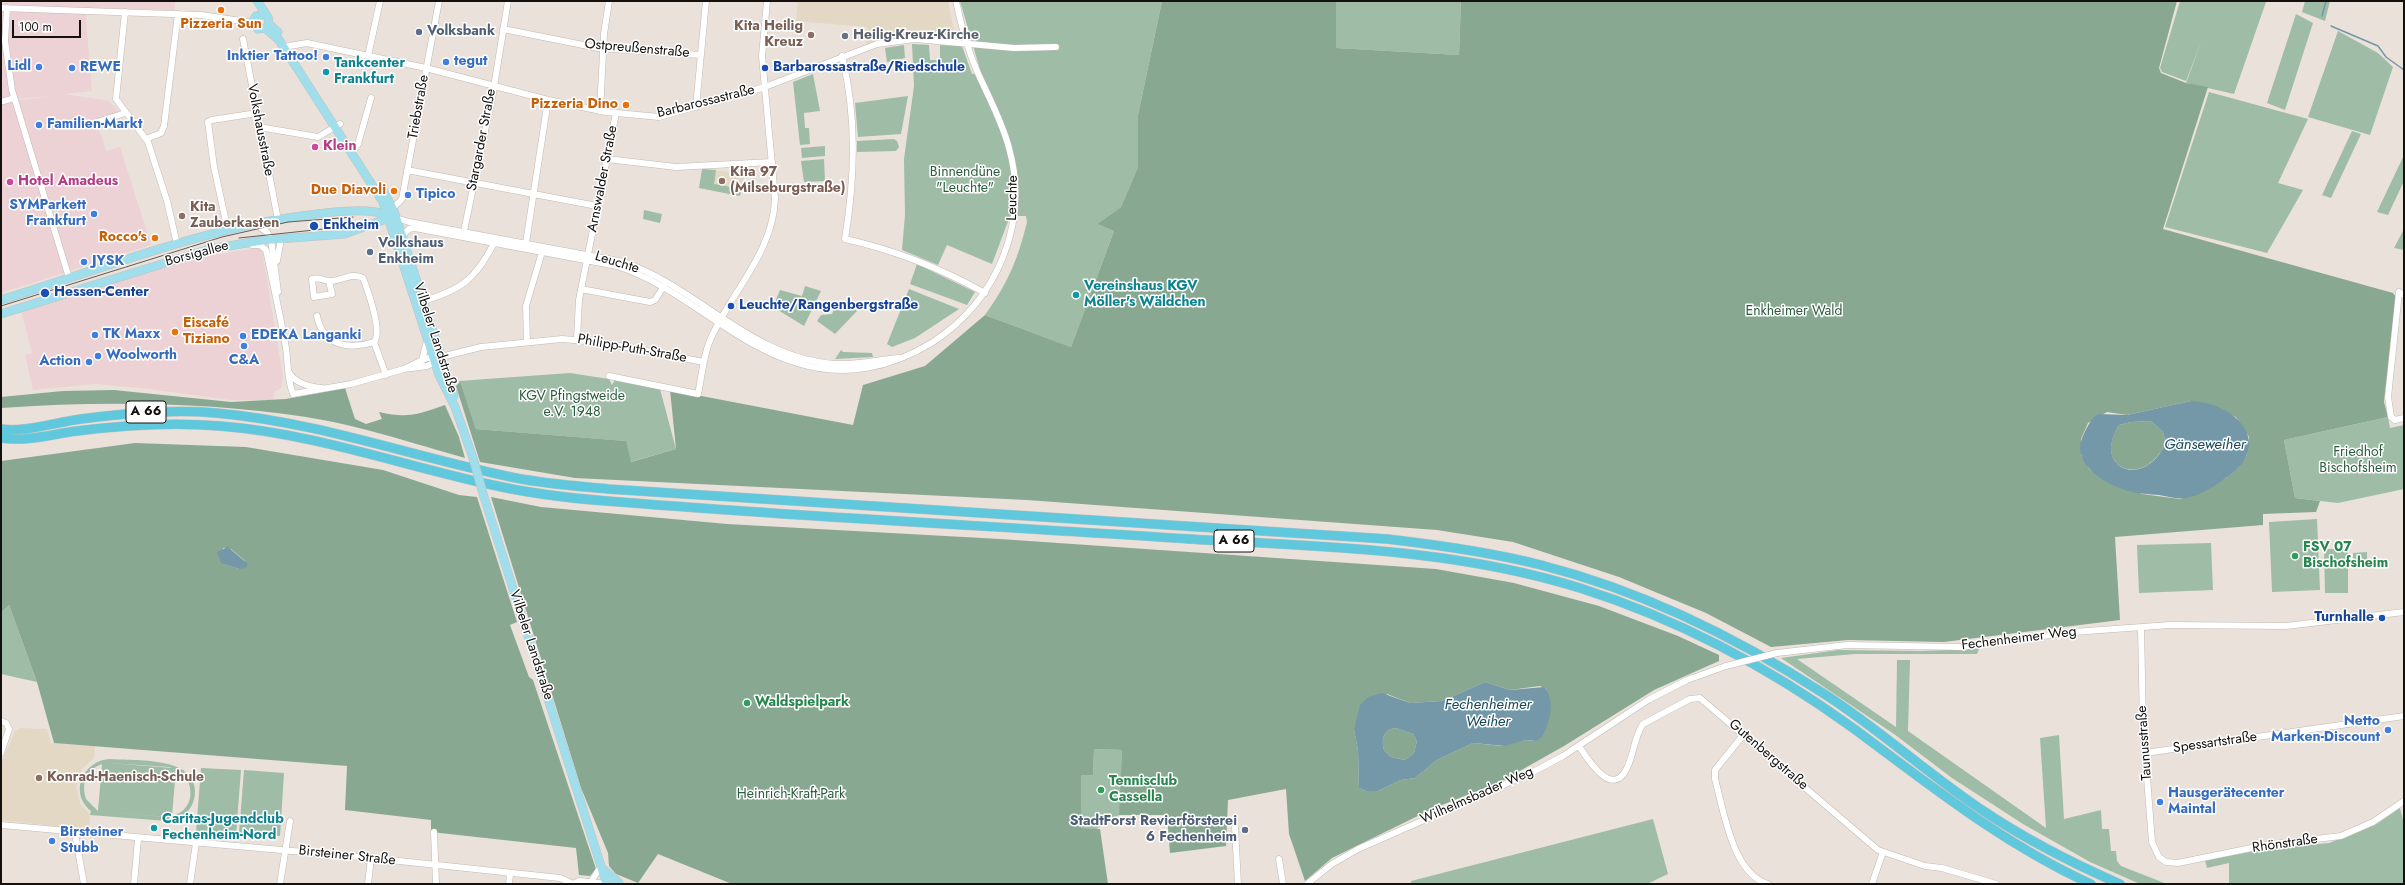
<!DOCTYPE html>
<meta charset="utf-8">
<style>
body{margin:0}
#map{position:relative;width:2405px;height:885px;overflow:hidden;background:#eae1db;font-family:Jost,sans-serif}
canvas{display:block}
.frame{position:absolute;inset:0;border:2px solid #13100e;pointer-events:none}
.scale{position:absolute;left:12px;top:20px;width:69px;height:18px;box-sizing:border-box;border:2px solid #13100e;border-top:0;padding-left:5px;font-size:12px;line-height:14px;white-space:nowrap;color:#13100e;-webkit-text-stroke:3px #fff;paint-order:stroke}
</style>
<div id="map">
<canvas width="2405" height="885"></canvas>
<div class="frame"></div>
<div class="scale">100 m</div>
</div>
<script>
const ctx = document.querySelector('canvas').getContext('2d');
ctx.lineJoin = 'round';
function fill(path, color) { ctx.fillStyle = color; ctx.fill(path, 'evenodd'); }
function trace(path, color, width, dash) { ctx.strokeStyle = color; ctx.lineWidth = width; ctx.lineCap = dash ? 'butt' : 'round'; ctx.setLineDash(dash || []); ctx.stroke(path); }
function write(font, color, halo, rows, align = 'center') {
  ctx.font = font + ' Jost,sans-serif'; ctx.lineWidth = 3; ctx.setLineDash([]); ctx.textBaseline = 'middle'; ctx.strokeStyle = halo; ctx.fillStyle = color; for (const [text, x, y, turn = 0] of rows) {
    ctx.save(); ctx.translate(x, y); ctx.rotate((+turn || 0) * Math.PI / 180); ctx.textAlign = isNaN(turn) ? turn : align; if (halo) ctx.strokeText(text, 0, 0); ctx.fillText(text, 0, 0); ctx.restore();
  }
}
const commercial = new Path2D(`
 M4 1H175V10L85 8 92 91 64 94 109 101 118 110 117 113 96 120 106 151 120 147 151 245 1 293V6L4 8V41L14 101 52 96 16 99 7 43 10 4H4Z
 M257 248 262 250 283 377 281 388 274 392 273 400H230L149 389 96 384 33 390 25 355 32 353 21 311 190 259Z`);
const education = new Path2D(`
 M798 1H948L955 35 890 37 866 45 867 27 796 21Z
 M702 169 745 174 740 196 699 188Z
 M20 728 47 729 51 743 95 746 94 758 82 769 76 786 80 803 90 815 89 830 1 820V763L15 731Z`);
const green = new Path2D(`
 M960 1H1162L1138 115V167L1121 207 1097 224 1114 231 1071 347 985 315C1008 283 1018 259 1027 222L1026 216H1010L992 264 947 245 938 265 902 250 905 215 904 159 914 86 912 44 929 45 930 60H940V45L962 46 972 74 981 73Z
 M1336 1H1461L1459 55 1336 48Z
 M2180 1 2266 2 2234 94 2186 83 2202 40 2186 81 2162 72 2160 68Z
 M2305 1H2330L2325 21 2302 12Z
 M2296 14 2313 23 2285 110 2267 103Z
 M2338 31 2378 53 2393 67 2370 135 2308 117Z
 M904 45 905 58 887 62 885 48Z
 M813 74 820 111 804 113 805 128H809L810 144 800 145 793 82Z
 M2209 92 2308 119 2278 183 2303 190 2267 253 2165 227Z
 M908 96 901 134 858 137 855 103Z
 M2352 131 2361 134 2331 198 2322 195Z
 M894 139 897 141 899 147 896 151 857 152V141Z
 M825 146V156L802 158 801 148Z
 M2404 155V181L2388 215 2377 212Z
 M824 159 825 181 804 182 801 161Z
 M702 169 716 170 714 184 742 189 740 196 699 188Z
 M644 210 662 214 660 223 643 219Z
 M2404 229V250L2394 248Z
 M917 264 975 292 967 305 910 284Z
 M805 286 821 291 804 326 773 307 780 290 802 296Z
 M909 289 959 309 915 338 892 347 887 344Z
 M835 306 852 308 857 311 835 334 817 321 821 315 832 314Z
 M841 350 843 352 872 353 873 357 835 359Z
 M570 373 609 379 612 385 615 380 660 389 676 449 630 462 625 441 476 429 459 381Z
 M2388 417 2390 428 2404 425V489L2338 503 2295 498 2284 440Z
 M2317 519 2320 590 2272 592 2269 522Z
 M2211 543 2213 590 2139 593 2137 545Z
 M2324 549H2348V593H2325Z
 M2367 552V561L2353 562V553Z
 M9 605 37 682 1 674V613Z
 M1979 649 1977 654H1855L1797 659 1896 727 1897 660H1910L1908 731 2046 828 2040 738 2059 735 2064 819 2101 810 2102 829H2109L2111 851H2116L2117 861 2121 866 2167 884H2140L2090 862 2023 824 1952 778 1894 734 1781 658 1838 650 1920 651Z
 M1094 749 1122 750 1120 809 1119 815 1096 829 1081 828V775L1093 774Z
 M110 759C135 761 196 756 195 792 195 803 189 812 180 818V822L90 815 91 811C68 792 84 760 110 759ZM108 763 169 767 172 768ZM102 764 98 811 86 799C81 783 86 770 102 764ZM176 769C196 780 196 810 172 816ZM104 812 168 817H166Z
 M201 768 241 770 236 835 196 832Z
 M244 770 284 773 280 836 239 833Z
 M2400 808 2404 824V884H2229V863L2207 868 2205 860 2267 849 2329 843 2375 825Z
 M1653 819 1668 874 1647 884H1411V881Z`);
const forest = new Path2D(`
 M1162 1H1336V48L1459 55 1461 1H2177L2159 68 2161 73 2186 83 2208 87 2163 229 2393 293 2396 297 2384 402 2388 417 2284 440 2295 498 2320 501 2316 512 2263 514V525L2115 537 2120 620 1944 642 1848 640 1771 647 1706 613 1619 577 1513 542 1437 530 1027 500 575 478 480 462 456 386 460 382 476 429 626 441 631 462 676 449 670 390 853 425 863 385 925 366 985 315 1071 347 1114 231 1097 224 1121 207 1138 167V115ZM2191 401 2236 417 2249 437 2247 455 2239 467 2226 478 2194 495 2180 499 2142 494 2090 470 2081 455V439L2088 423 2107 412 2127 415Z
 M345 388 355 419 366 424 382 419 379 412C408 419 418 414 445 405L459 437 465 458C415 444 358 425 306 417 207 402 101 401 1 408V397L63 391 114 390 231 402 286 399Z
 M2151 421 2163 432 2166 442C2144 491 2091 468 2119 425L2131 422Z
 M135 443 246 447 383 470 459 495 477 497 517 622 510 625 529 677 533 680 596 869 590 876 579 875 576 848 431 832V820L345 810 347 766 54 743 37 682 9 605 1 613V461ZM223 548 231 549 245 561 239 569 225 564Z
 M491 497 541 507 727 524 1000 539 1436 569 1514 583 1599 606 1678 636 1719 655V661L1654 690 1564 746 1502 781 1432 809 1332 858 1305 881 1289 834 1286 789 1228 800 1226 846 1170 853 1167 815H1119L1122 750 1094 749 1093 775H1081V828L1100 829 1108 884H732L658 854 638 883 616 874 609 866 608 853 581 788ZM1485 682 1510 690 1540 686 1546 689 1550 703 1536 741 1526 740 1502 746 1473 743 1437 760 1415 778 1401 780 1378 791H1366L1359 788 1358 750 1354 730 1387 694 1410 703 1442 701Z
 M1396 728 1413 734 1417 741 1414 753 1405 760 1391 757 1384 750C1381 739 1384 729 1396 728Z`);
const water = new Path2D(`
 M2191 401C2211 402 2235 411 2245 429 2253 443 2248 460 2236 470 2223 481 2203 495 2186 498 2177 500 2167 496 2159 495 2149 494 2138 494 2129 491 2106 485 2070 464 2083 436 2087 427 2090 420 2098 414L2127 415ZM2151 421 2163 432 2166 442C2145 491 2091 469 2119 425L2131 422Z
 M228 547 248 564 246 568 239 569 221 563 217 552Z
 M1485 682 1510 690 1544 687C1556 700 1550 723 1542 737L1536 741 1526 740 1505 746 1473 743 1437 760 1415 778 1401 780 1378 791H1366L1359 788 1358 750 1354 730 1360 705 1368 697 1382 693 1410 703 1442 701ZM1396 728 1413 734 1417 741 1414 753 1405 760 1391 757 1384 750C1381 739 1384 729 1396 728Z`);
const stream = new Path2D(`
 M2322 16 2326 1
 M2331 26 2378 46 2386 57 2404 70`);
const minor = new Path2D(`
 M1 8 201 15 254 23
 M7 8 5 41 12 90 69 278
 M125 12 116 99 148 142 167 201 177 244
 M503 29 598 48 701 55
 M243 39 278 220
 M284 47 307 43 426 68 548 100 606 112 659 117 765 87 877 44 915 39 1014 48 1056 47
 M368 56 380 1
 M842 56C857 117 855 177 845 239 895 250 940 268 985 293
 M1 102 14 98
 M696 107 706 1
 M600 111 604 34 609 1
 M88 125 125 113
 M259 127 318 137 340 124
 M146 139 161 133 164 126 178 14
 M353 151 358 144 371 98
 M607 159 676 167 772 162
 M407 170 597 206
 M393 208 402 199 439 1
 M396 218 409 222 624 262C698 288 753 359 835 364 857 365 877 360 898 358
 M255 224 267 232 271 239 278 292
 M228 231 214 167 208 122 212 120 257 113
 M464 231 493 93 508 1
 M402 236 409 229 415 228 617 266C682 287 731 343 797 363 844 378 891 368 933 342 997 300 1030 223 1009 148 1002 121 988 96 977 71 967 48 961 25 956 1
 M526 243 548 100
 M252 245H260L266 250C273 283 280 315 286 348 288 363 287 379 293 394
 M277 261 281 239
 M329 281 332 294 314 297 312 279C321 277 323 281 331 281 340 281 354 272 363 278 368 291 383 333 374 342L386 375
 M581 289 650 302 655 300 664 286
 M2404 295 2399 292 2388 397 2391 417 2395 420 2404 418
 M423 301C461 290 476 279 494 243
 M317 316C323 346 348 350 374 342
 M577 339 579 300 616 113
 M527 342 526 306 542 252
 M422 360 427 341
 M404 369 427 358 441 357 481 347 562 339 599 342 704 362
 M289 372C294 383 310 387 322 388
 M609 376 698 394C702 376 703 355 711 338 732 291 774 251 775 198L762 56 767 1
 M293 394 351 384 404 369 427 366 437 361
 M2141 628 2143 726 2152 842 2159 857 2166 862 2178 863 2266 845 2341 836 2373 822 2404 801
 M1777 653 1847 645 1961 647 2073 632 2170 625 2286 626 2404 612
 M1 721 6 723 9 729 1 753
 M1744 734 1715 770V779C1724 811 1732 873 1768 884
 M1579 746C1587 758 1612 800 1627 768 1634 754 1634 737 1643 724L1690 699 1700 698 1878 850 1925 866 1942 868 1996 884
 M2145 753 2404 716
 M1 825 371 858 560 878 573 884
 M1235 828 1238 884
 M434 832 436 884
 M75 833 84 884
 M1279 859 1283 884
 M591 882 601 866
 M134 884 138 839
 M190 884 196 843
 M280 884 290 821
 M368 884 371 858
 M509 884 510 874
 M573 884 579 881 607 884
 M1307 884 1332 864 1358 849 1533 772 1563 756 1648 700 1687 680 1726 666
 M1872 884 1883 852`);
const major = new Path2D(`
 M257 1 268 17 269 24 278 32
 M265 14 256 16 253 21 258 29 265 28 279 40 383 202 439 375 455 407 473 458
 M383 190 394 211 454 396
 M1 300C105 268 208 226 317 214 340 211 369 208 392 216
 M1 314 210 249 265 240 344 234 389 218 393 215
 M484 497 606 882
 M604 870 619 883`);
const highway = new Path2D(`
 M1 429C23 433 57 422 81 419 126 413 171 409 216 413 319 422 416 458 516 478 546 484 577 486 608 489L1387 539C1439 545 1490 552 1541 565 1643 591 1738 638 1826 695 1880 730 1928 774 1982 810 2025 839 2072 863 2120 884
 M1 438C27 442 52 434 77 431 124 425 172 422 220 426 311 433 398 464 488 484 527 493 567 498 607 501 801 517 995 526 1189 539 1320 547 1453 548 1580 588 1678 619 1770 668 1853 728 1930 785 2003 844 2091 884`);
const tram = new Path2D(`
 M239 238 352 226
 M1 306 222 237 288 222 353 217`);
const minorBridge = new Path2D(`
 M1726 666 1777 653`);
const majorBridge = new Path2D(`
 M473 458 484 497`);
const markers = [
 [221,10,4,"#e8710a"],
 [419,32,4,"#5c6f8a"],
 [811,35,4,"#8d6e63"],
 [845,36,4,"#6b7280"],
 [326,57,4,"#3f7fe0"],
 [446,62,4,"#3f7fe0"],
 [39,67,4,"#3f7fe0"],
 [72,68,4,"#3f7fe0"],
 [765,68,4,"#1a4fb4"],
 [326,72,4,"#0f9aa8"],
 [626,105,4,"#e8710a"],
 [39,125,4,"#3f7fe0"],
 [315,147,4,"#d1479c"],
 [722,181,4,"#8d6e63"],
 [10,182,4,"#d1479c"],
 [394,191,4,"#e8710a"],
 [408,195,4,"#3f7fe0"],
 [94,214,4,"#3f7fe0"],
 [182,216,4,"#8d6e63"],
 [314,226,5,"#1a4fb4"],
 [155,238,4,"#e8710a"],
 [370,252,4,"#5c6f8a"],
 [84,262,4,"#3f7fe0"],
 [45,293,5,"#1a4fb4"],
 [1076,295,4,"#0f9aa8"],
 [731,306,4,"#1a4fb4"],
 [175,332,4,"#e8710a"],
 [95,335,4,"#3f7fe0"],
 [243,336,4,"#3f7fe0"],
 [244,346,4,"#3f7fe0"],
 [98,356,4,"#3f7fe0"],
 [89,362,4,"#3f7fe0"],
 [2295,556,4,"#2e9e5b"],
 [2382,618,4,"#1a4fb4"],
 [747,703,4,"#2e9e5b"],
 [2388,730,4,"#3f7fe0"],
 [39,778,4,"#8d6e63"],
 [1101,790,4,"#2e9e5b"],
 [2160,802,4,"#3f7fe0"],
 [154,828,4,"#0f9aa8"],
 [1245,830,4,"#5c6f8a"],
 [52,841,4,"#3f7fe0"]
];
const shields = [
 [146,412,40],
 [1234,541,40]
];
const shieldNames = [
 ["A 66",146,412],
 ["A 66",1234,541]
];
const foodNames = [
 ["Pizzeria Sun",221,25,"center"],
 ["Pizzeria Dino",618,105],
 ["Due Diavoli",386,191],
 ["Rocco's",147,238],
 ["Eiscafé",183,324,"left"],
 ["Tiziano",183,340,"left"]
];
const educationNames = [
 ["Kita Heilig",803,27,"right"],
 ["Kreuz",803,43,"right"],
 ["Kita 97",730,173],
 ["(Milseburgstraße)",730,189],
 ["Kita",190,208],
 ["Zauberkasten",190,224],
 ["Konrad-Haenisch-Schule",47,778]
];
const serviceNames = [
 ["Volksbank",427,32],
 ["Volkshaus",378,244],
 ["Enkheim",378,260],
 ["StadtForst Revierförsterei",1237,822,"right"],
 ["6 Fechenheim",1237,838,"right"]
];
const worshipNames = [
 ["Heilig-Kreuz-Kirche",853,36]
];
const streetNames = [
 ["Ostpreußenstraße",637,49,5],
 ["Barbarossastraße",706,102,-14],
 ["Triebstraße",419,107,-80],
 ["Volkshausstraße",260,130,79],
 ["Stargarder Straße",482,140,-79],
 ["Arnswalder Straße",603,179,-79],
 ["Leuchte",1013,198,-89],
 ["Borsigallee",197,254,-15],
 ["Leuchte",617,263,17],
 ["Vilbeler Landstraße",435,338,72],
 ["Philipp-Puth-Straße",632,349,10],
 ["Fechenheimer Weg",2019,639,-7],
 ["Vilbeler Landstraße",531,645,72],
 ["Taunusstraße",2145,743,-94],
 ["Spessartstraße",2215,743,-8],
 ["Gutenbergstraße",1768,755,41],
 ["Wilhelmsbader Weg",1477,796,-24],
 ["Rhönstraße",2285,844,-8],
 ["Birsteiner Straße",347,856,6]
];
const shopNames = [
 ["Inktier Tattoo!",318,57,"right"],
 ["tegut",454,62],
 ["Lidl",31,67,"right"],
 ["REWE",80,68],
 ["Familien-Markt",47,125],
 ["Tipico",416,195],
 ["SYMParkett",86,206,"right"],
 ["Frankfurt",86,222,"right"],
 ["JYSK",92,262],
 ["TK Maxx",103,335],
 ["EDEKA Langanki",251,336],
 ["Woolworth",106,356],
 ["C&A",244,361,"center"],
 ["Action",81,362,"right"],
 ["Netto",2380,722,"right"],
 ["Marken-Discount",2380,738,"right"],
 ["Hausgerätecenter",2168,794],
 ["Maintal",2168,810],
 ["Birsteiner",60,833],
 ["Stubb",60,849]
];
const cultureNames = [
 ["Tankcenter",334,64],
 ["Frankfurt",334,80],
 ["Vereinshaus KGV",1084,287],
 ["Möller's Wäldchen",1084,303],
 ["Caritas-Jugendclub",162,820],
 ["Fechenheim-Nord",162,836]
];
const transitNames = [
 ["Barbarossastraße/Riedschule",773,68],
 ["Enkheim",323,226],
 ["Hessen-Center",54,293],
 ["Leuchte/Rangenbergstraße",739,306],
 ["Turnhalle",2374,618,"right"]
];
const hotelNames = [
 ["Klein",323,147],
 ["Hotel Amadeus",18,182]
];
const parkNames = [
 ["Binnendüne",965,173],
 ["\"Leuchte\"",965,189],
 ["Enkheimer Wald",1794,312],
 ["KGV Pfingstweide",572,397],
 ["e.V. 1948",572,413],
 ["Friedhof",2358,453],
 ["Bischofsheim",2358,469],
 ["Heinrich-Kraft-Park",791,795]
];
const leisureNames = [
 ["FSV 07",2303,548],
 ["Bischofsheim",2303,564],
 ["Waldspielpark",755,703],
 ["Tennisclub",1109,782],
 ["Cassella",1109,798]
];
const waterNames = [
 ["Gänseweiher",2205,445],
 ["Fechenheimer",1488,705],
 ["Weiher",1488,722]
];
fill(commercial, '#ecd2d5');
fill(education, '#e2d8c3');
fill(green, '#9fbca7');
fill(forest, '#89a892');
fill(water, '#7498a7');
trace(stream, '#7498a7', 1.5);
trace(minor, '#c1b9b3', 7);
trace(major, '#c2c1c0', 9);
trace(highway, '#c2c1c0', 10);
trace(minor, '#fff', 6);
trace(major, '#a0deeb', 8);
trace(highway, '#60c8dd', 9);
trace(tram, '#625d59', 1);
trace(minorBridge, '#c1b9b3', 7, []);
trace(majorBridge, '#c2c1c0', 9, []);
trace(minorBridge, '#fff', 6);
trace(majorBridge, '#a0deeb', 8);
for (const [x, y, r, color] of markers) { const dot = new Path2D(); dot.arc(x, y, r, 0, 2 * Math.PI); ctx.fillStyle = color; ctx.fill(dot); trace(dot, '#fff', 1.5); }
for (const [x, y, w] of shields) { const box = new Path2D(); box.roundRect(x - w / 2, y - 11, w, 22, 3); ctx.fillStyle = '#fff'; ctx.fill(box); trace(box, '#13100e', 1); }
write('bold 13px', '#13100e', null, shieldNames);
write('bold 14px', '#c56008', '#fff', foodNames, 'right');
write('bold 14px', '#785e54', '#fff', educationNames, 'left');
write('bold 14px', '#4e5e75', '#fff', serviceNames, 'left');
write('bold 14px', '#5b616d', '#fff', worshipNames, 'left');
write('14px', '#13100e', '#fff', streetNames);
write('bold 14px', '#366cbe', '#fff', shopNames, 'left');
write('bold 14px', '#0d838f', '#fff', cultureNames, 'left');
write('bold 14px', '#164399', '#fff', transitNames, 'left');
write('bold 14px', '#b23c85', '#fff', hotelNames, 'left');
write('14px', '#295b3c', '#fff', parkNames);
write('bold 14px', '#27864d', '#fff', leisureNames, 'left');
write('italic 15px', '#16495a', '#fff', waterNames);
</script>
